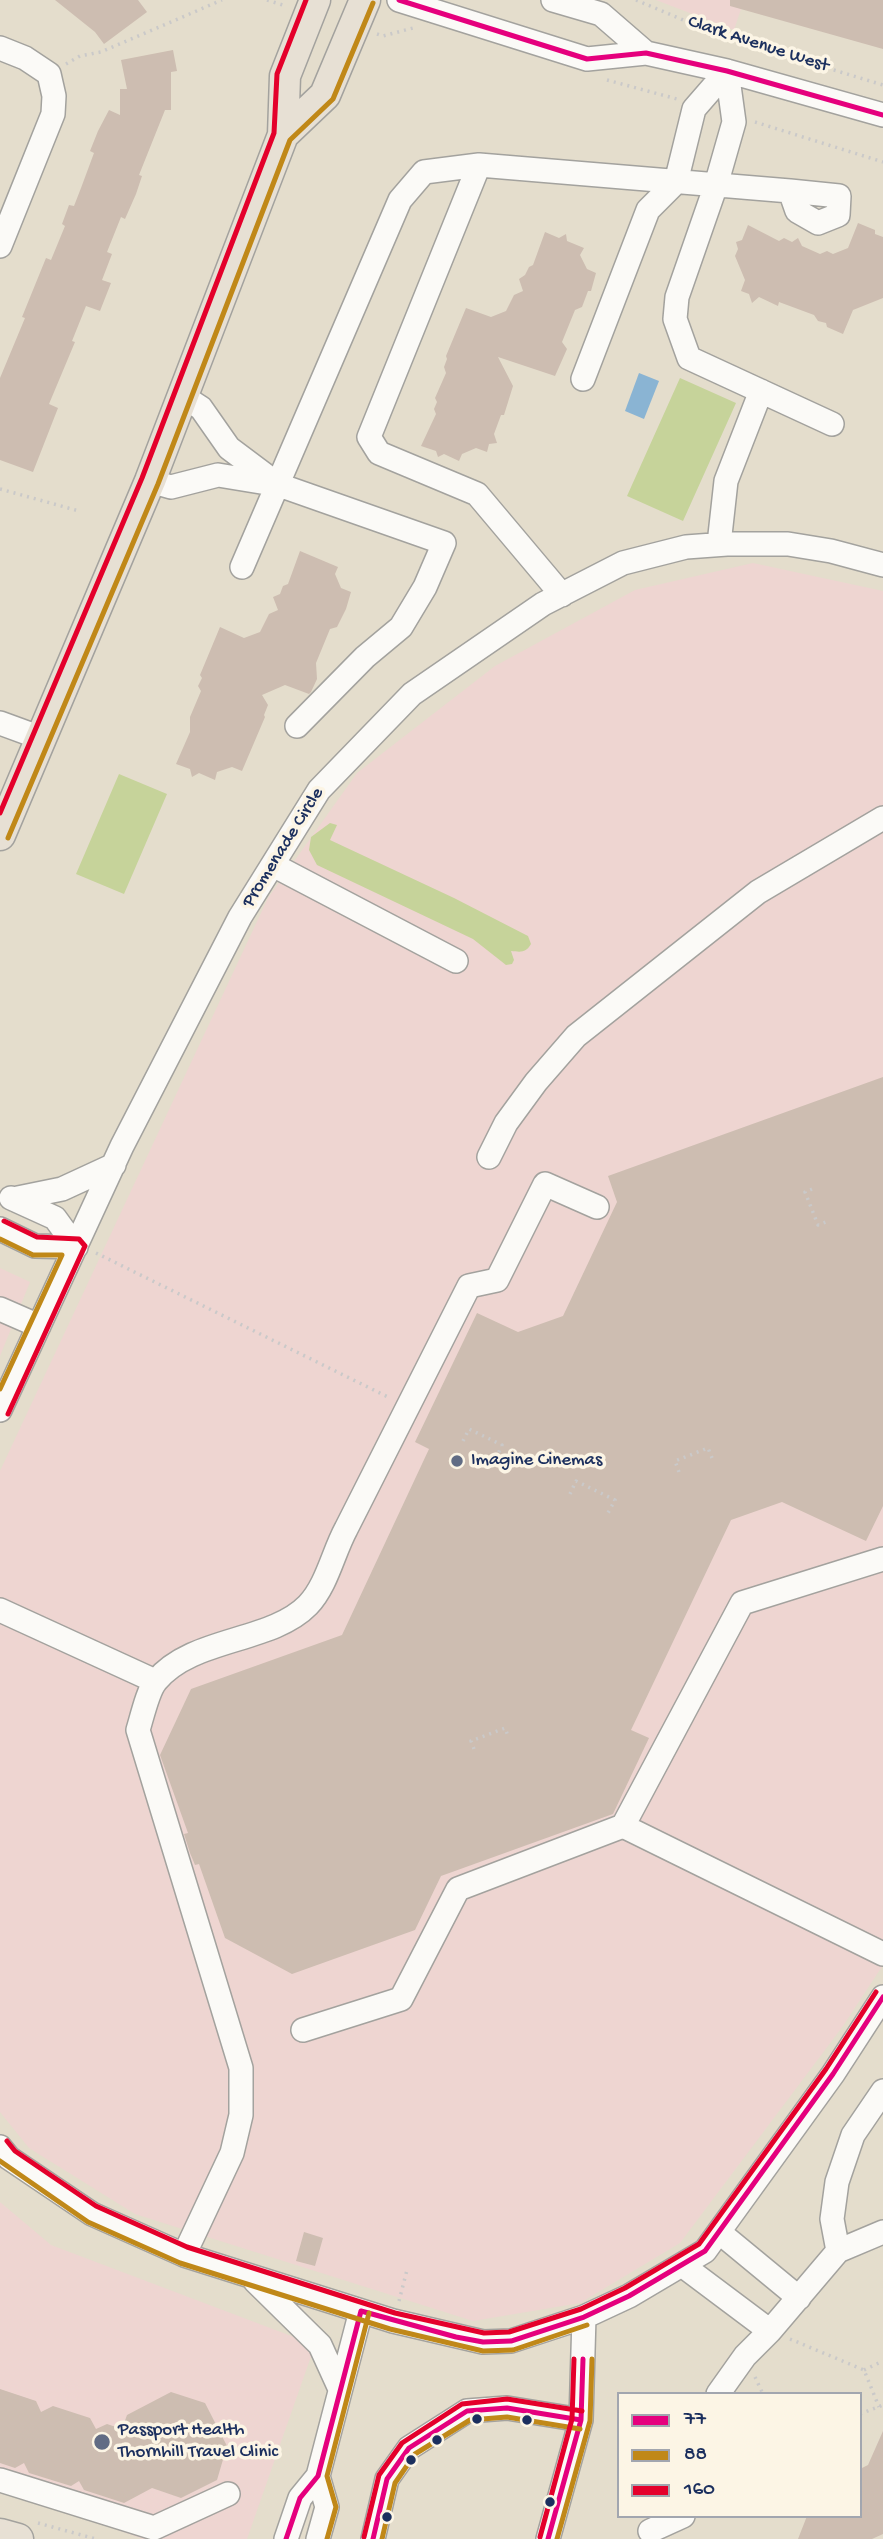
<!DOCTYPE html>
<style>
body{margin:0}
#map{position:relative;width:883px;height:2539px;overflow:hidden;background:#e4ddcc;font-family:"Gochi Hand",sans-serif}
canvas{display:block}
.legend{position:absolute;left:617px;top:2392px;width:245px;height:126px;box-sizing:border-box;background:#fcf5e5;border:2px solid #a2a6af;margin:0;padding:9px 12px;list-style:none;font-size:21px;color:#1b2f5e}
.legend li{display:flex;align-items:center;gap:14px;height:35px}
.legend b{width:35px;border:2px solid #a2a6af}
</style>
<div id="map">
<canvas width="883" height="2539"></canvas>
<ul class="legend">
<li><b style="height:9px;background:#e5007d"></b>77</li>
<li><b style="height:9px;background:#c08818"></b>88</li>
<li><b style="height:9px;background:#e4002b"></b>160</li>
</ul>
</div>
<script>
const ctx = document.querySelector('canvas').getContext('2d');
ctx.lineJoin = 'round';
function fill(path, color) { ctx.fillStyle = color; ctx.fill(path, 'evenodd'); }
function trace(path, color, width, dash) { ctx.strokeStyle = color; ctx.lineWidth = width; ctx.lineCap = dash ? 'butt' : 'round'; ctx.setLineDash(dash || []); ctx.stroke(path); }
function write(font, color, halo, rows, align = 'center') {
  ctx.font = font + ' "Gochi Hand",sans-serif'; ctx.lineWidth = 7; ctx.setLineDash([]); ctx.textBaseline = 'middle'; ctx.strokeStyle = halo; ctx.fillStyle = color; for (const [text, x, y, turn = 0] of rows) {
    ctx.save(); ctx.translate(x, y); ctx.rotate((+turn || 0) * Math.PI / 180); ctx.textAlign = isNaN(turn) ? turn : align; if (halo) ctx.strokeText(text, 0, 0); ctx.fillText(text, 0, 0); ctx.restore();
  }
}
const built = new Path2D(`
 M656 0H744L734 30Z
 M753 563 883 591V1965L843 2026 680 2243 580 2303 473 2321 135 2214 29 2148 0 2112V1471L268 898 357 773 495 666 635 590Z
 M0 1268 30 1282 0 1356Z
 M0 2202 51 2245 315 2345 247 2539H143L0 2488Z`);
const green = new Path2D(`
 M680 378 736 403 683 521 627 496Z
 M119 774 167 794 124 894 76 874Z
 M330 823 337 825 330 840 454 898 528 936 531 944C526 953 521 952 511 951L514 960 512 964 506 965 473 939 317 865 309 850 311 837Z`);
const water = new Path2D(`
 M639 373 659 381 644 419 625 411Z`);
const building = new Path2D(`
 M55 0H138L147 12 104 44 95 32Z
 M730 0H883V49L730 6Z
 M173 50 177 71 171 72V110H165L139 175 142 176 136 194 125 219 121 217 107 252 112 254 102 280 111 283 100 311 86 306 72 341 75 342 49 404 58 408 33 472 0 460V378L25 318 22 317 46 258 51 260 65 226 62 224 69 205 74 206 81 188 94 153 90 151 98 131 109 110 120 115V89H127L121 60Z
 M858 223 875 230V234L883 237V298L853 310 843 334 827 327 826 323 818 321 814 315 779 302 778 306 759 297 752 303 749 294 741 291 745 280 735 256 738 249 736 242 742 240 748 225 779 241 784 238 792 242 798 238 802 246 820 254 827 251 833 254 848 248Z
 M545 232 559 238 566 234 567 241 584 248 580 255 587 269 596 273 591 291H588L582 307 575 310 562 342 567 349 555 376 498 357 513 386 504 415H501L494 434 497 443 489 444 487 452 476 448 462 454 459 461 444 454 438 457 436 451 421 446 436 414 434 409 437 402 435 398 446 373 444 367 447 359 446 356 466 308 491 317 506 311 514 295 523 291 519 279 525 275 529 267 533 265Z
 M300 551 338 567 335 574 341 588 351 592 346 609 337 627 330 629 316 663 317 679 311 692 309 694 285 685 262 695 268 705 264 715 265 717 242 771 232 767 217 772 215 780 199 773 192 777 190 769 176 764 190 732V717L201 691 198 686 202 678 200 675 220 627 244 638 260 632 269 614 278 610 273 597 280 594 283 586 288 584Z
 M883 1077V1506L866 1541 782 1502 731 1520 631 1730 649 1738 613 1814 441 1876 415 1930 292 1974 225 1938 199 1864 195 1865 190 1853 184 1834 188 1833 160 1755 191 1689 342 1635 429 1449 415 1442 477 1313 518 1332 563 1316 617 1202 608 1176Z
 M304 2232 323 2238 315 2266 296 2261Z
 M0 2389 36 2401 41 2412 53 2406 90 2418 96 2429 107 2424 122 2429 127 2415 171 2392 205 2403 227 2446 217 2480 181 2498 152 2488 124 2503 84 2490 79 2481 71 2486 29 2473 24 2463 15 2468 0 2463Z
 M883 2431V2534L872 2539H798L807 2516H860V2469L868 2465Z`);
const path = new Path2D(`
 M267 0 286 6
 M636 0 716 34 883 85
 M377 34 383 36 413 28
 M66 64 80 56 101 52 222 0
 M607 80 677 99
 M755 122 883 162
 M0 489 79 511
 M812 1189 805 1192 818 1225 826 1222
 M96 1253 390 1398
 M463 1441 469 1429 502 1445 496 1458
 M679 1472 675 1461 708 1448 712 1458
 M570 1494 576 1481 615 1500 608 1513
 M474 1749 471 1741 505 1728 508 1736
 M399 2301 407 2270
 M790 2339 864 2370 879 2407
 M864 2370 883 2361
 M755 2377 763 2394
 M860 2414 883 2405
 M38 2523 96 2539`);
const minor = new Path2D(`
 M399 0 587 59 646 53 727 71 883 115
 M553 0 601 14 646 53
 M0 48 25 58 49 74 54 96 53 114 0 246
 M727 71 734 122 716 185 677 297 675 319 689 358 832 424
 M479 165 369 437 379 453 477 494 562 595
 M583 379 648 210 676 182 694 109 727 71
 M184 397 201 408 229 448 273 481
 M150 481 171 487 218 475 279 485 444 543 425 587 401 627 365 657 297 726
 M719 544 726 481 761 391
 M242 567 400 200 424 172 479 165 790 191 797 211 818 223 838 215 839 196 790 191
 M0 723 41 738
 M273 865 456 961
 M489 1157 506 1123 536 1082 576 1036 758 892 883 818
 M11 1198 55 1218 76 1247
 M13 1199 62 1189 114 1165
 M0 1229 35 1246 76 1247
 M0 1309 39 1326
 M0 1410 122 1146 240 917 319 790 412 694 543 604 623 563 686 547 727 544H788L831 551 883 565
 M0 1610 155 1681
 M623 1826 883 1954
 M303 2030 401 1999 458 1889 623 1826 742 1603 883 1559
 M0 2147 9 2158 92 2214 184 2255 393 2321 483 2342 511 2341 584 2317 629 2296 705 2251 833 2074 883 1997
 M719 2232 799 2298
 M838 2251 832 2219 837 2182 853 2135 883 2091
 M184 2255 232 2153 241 2115V2068L138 1730C142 1717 148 1690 156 1681 192 1637 271 1643 308 1605 327 1585 333 1553 346 1529 387 1448 428 1367 469 1286L497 1280 545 1184 597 1207
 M682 2265 770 2331
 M255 2281 320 2345 340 2389
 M718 2394 745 2356 770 2331 838 2251 883 2232
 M318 2476 327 2507 318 2539
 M0 2480 154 2528 228 2494
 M650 2531 683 2516
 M286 2539 300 2498 318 2476 361 2311
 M373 2539 387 2479 409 2448 467 2411 507 2408 581 2420
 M548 2539 581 2420 584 2317`);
const major = new Path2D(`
 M283 135 325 95 365 0
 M0 835 150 481 283 135 285 76 315 0
 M0 2534 18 2539`);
const bus1 = new Path2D(`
 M399 0 587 59 646 53 727 71 883 115
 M361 2311 456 2337 483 2342 511 2341 584 2317 629 2296 705 2251 833 2074 883 1997
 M286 2539 300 2498 318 2476 361 2311
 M373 2539 387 2479 409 2448 467 2411 507 2408 581 2420
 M548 2539 581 2420 583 2359`);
const bus2 = new Path2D(`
 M8 838 158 484 290 140 333 99 373 3
 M0 1239 33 1255H62L0 1389
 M0 2161 88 2222 180 2263 390 2329 483 2351 513 2350 587 2325
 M327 2539 336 2507 327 2476 369 2313
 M382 2539 395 2483 415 2454 470 2420 507 2417 580 2429
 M557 2539 590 2421 592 2359`);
const bus3 = new Path2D(`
 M0 813 142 478 274 133 277 74 306 0
 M4 1221 37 1237 79 1239 85 1246 8 1414
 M7 2141 15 2151 96 2206 187 2247 395 2313 484 2333 509 2332 581 2309 625 2288 699 2244 826 2069 876 1992
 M364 2537 379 2475 402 2443 462 2404 507 2399 582 2411
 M540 2537 572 2419 574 2359`);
const markers = [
 [457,1461,7,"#616c84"],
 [477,2419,6,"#1b2f5e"],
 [527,2420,6,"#1b2f5e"],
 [437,2440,6,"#1b2f5e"],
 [102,2442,9,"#616c84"],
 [411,2460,6,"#1b2f5e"],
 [550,2502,6,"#1b2f5e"],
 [387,2517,6,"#1b2f5e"]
];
const streetNames = [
 ["Clark Avenue West",758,45,18],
 ["Promenade Circle",284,848,-58]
];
const poiNames = [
 ["Imagine Cinemas",471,1461],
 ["Passport Health",118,2431],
 ["Thornhill Travel Clinic",118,2453]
];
fill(built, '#eed5d1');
fill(green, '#c6d39a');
fill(water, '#8ab4d3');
fill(building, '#cdbdb1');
trace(minor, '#a3a29e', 26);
trace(major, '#a3a29e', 33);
trace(path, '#cac9c9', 3.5, [2, 5]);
trace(minor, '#fbfaf7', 23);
trace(major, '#e7e0d4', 30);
trace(bus1, '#e5007d', 5);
trace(bus2, '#c08818', 5);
trace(bus3, '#e4002b', 5);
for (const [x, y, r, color] of markers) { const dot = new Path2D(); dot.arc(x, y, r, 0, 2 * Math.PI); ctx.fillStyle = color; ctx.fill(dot); trace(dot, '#fcf5e5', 2.5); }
write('19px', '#1b2f5e', '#fcf5e5', streetNames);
write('19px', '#1b2f5e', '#fcf5e5', poiNames, 'left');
</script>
